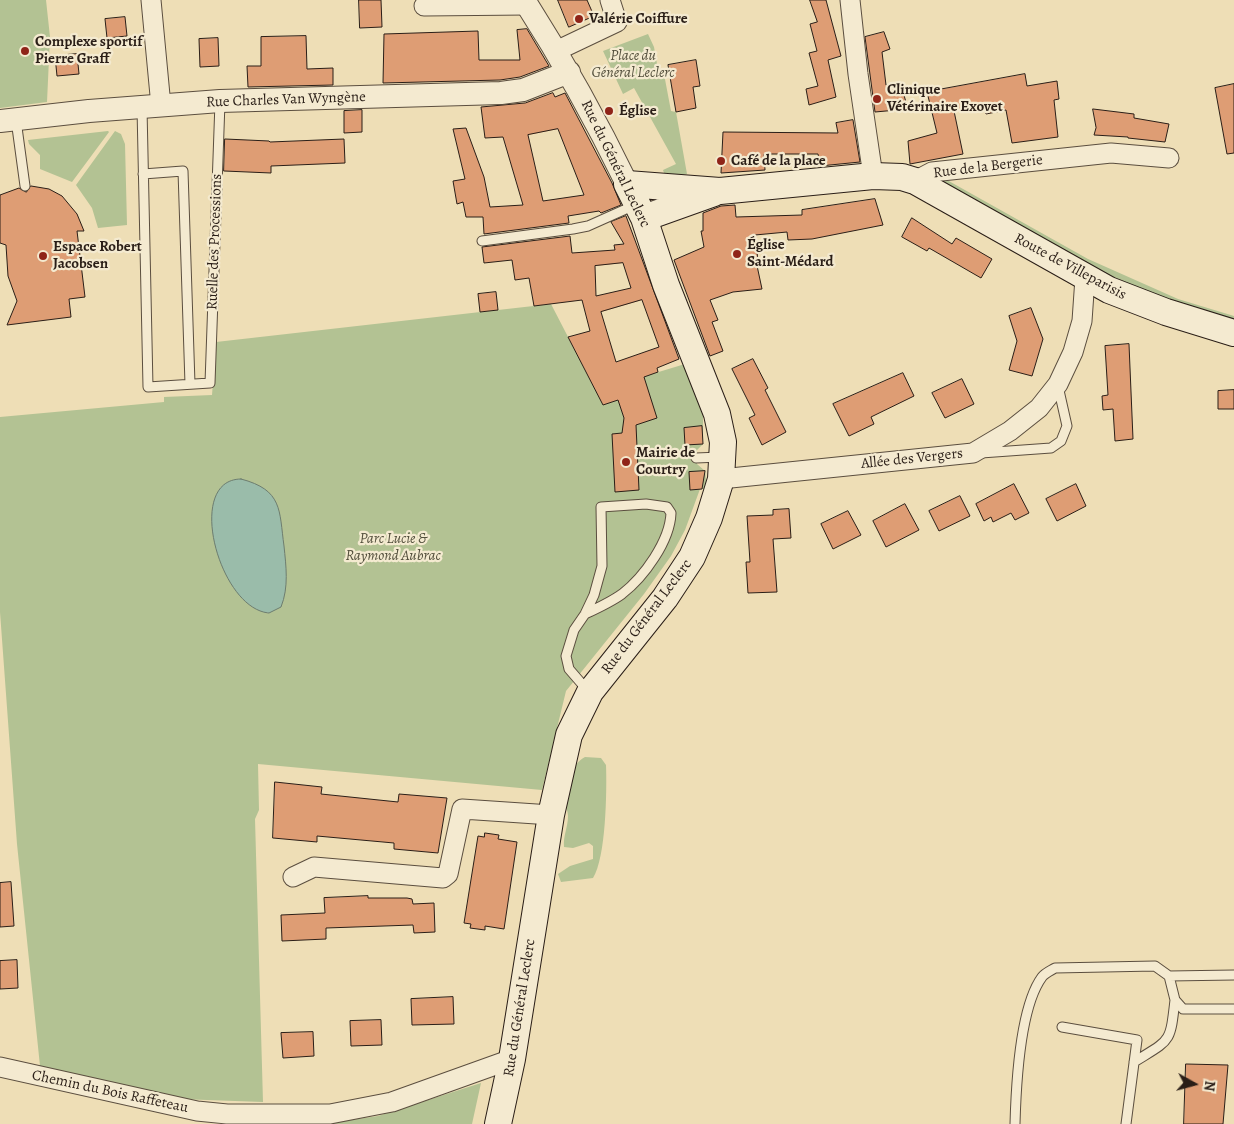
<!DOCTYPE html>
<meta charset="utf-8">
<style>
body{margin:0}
#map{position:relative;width:1234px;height:1124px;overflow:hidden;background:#eedeb6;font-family:Alegreya,serif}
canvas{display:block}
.north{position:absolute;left:1169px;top:1059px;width:50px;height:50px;-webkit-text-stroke:4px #f4ead0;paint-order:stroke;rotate:97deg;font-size:14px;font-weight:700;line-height:20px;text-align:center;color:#2a1e17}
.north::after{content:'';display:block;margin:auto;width:18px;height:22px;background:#2a1e17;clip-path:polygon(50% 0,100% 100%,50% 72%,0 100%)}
</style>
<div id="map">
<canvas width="1234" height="1124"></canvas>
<div class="north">N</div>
</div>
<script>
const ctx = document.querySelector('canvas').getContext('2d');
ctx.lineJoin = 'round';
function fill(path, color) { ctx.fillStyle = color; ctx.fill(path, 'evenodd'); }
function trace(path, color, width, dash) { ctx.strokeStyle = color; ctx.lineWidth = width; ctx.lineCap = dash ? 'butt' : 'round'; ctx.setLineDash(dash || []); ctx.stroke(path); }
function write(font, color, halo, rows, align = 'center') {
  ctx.font = font + ' Alegreya,serif'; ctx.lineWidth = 4.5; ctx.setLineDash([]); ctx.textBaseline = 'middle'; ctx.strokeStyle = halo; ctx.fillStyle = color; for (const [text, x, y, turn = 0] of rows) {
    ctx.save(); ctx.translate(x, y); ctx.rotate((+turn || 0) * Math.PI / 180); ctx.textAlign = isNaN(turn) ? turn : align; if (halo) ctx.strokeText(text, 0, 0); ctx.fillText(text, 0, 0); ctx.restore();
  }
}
const green = new Path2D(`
 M0 0H46L50 37 47 102 0 108Z
 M648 34 654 47 659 75 664 74 671 111 676 112 687 174 679 176 664 173 663 170 676 164 634 88 623 94 603 51Z
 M108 131 109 132 72 182 40 169V155L29 144 28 140Z
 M115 131 121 134 125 144 127 225 98 228 92 208 76 185Z
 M941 180H947L1088 259 1178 299 1234 316V325L1143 296 941 183Z
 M551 304 596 391 685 364 703 414V444L697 450V464L705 471 707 489H700L685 530 671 556 644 594 566 691 542 790 258 764 259 810 255 819 263 1102 179 1099 40 1066 17 844 0 612V417L164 402V397L212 395 216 342Z
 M585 757 601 758 606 765C607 791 606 858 593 878L561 882 558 874 570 866 593 859V846L589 843 573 848 564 847C563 836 568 827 568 816 568 811 565 806 566 801 567 785 571 764 585 757Z
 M481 1083 472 1124H324L378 1116Z`);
const water = new Path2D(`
 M241 479C283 490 279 510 284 546 286 566 289 587 281 607L269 613C219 609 184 479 241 479Z`);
const building = new Path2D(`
 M359 0H381L382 27 360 28Z
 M558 0H587L594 16 569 27Z
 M810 0H826L841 56 828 60 836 97 809 105 806 89 818 86 809 53 817 51 810 24 817 22Z
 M125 17 127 36 107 38 105 19Z
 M527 29 549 66 520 77 500 80 383 83 384 34 478 31 479 60H520L517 30Z
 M884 32 890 49 882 52 886 85H901L908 109 875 112 865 37Z
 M306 36 307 69 333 68V85L248 87 247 66H261V37Z
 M218 38 219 66 200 67 199 39Z
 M77 54 79 74 57 76 55 56Z
 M696 60 700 86 693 87 696 108 676 112 668 65Z
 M1025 74 1027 86 1057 81 1059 99 1054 100 1058 137 1012 143 1006 110 986 114 984 105 954 111 963 154 910 164 908 141 937 133 927 92Z
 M1234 84V153L1227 154 1215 88Z
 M553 93 555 97 565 93 612 183 621 205 601 213 599 211 568 216 569 223 484 234 483 217H466L463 202 457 204 453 181 465 179 453 129 466 128 484 177 490 207 523 205 503 137 485 138 481 107 525 103ZM558 129 584 195 543 201 528 135Z
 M1093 109 1134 114V118L1169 124 1165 142 1128 138V137L1094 135 1096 128Z
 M362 110V132L344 133V111Z
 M853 120 860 162 820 166 818 154H764L765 170 721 173 723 132 838 133 836 123Z
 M225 139 269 141 270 142 344 139 345 163 271 166V173L224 171Z
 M31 186 49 189 62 196 77 214 84 231H77L85 297 69 299 71 317 7 325 17 301 8 276 6 245 0 243V195L19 188 26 192Z
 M875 199 883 225 812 239 788 240 787 232 755 235 758 261H756L762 289 733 292 710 300 718 320 712 322 723 351 710 356 674 260 704 247 701 231H703V213L721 206 735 205 736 217 802 215V210Z
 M626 216 679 359 657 368 658 372 644 377 657 418 636 425 639 490 615 492 612 434 622 433 624 418 618 400 603 405 568 337 590 331 582 300 534 306 529 278 515 280 512 260 484 263 482 247 570 236 572 253 615 250 614 245 624 244 611 222ZM623 263 631 288 596 296 595 266ZM642 300 659 347 616 362 601 312Z
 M912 218 952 244 956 238 992 259 981 278 929 248 927 251 902 237Z
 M496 292 498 310 480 312 478 294Z
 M1031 308 1043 339 1032 376 1009 370 1017 341 1009 316Z
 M1129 344 1133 439 1115 441 1113 409 1103 410 1102 396 1108 395 1105 346Z
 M753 359 768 388 765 390 786 432 762 445 749 418 755 415 732 369Z
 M903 373 914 396 871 417 874 424 849 436 833 404Z
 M962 379 974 404 945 418 932 393Z
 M1234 390V409H1218V391Z
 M702 426 703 444 685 445 684 428Z
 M705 471 702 489 690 490 689 472Z
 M1014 484 1029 513 1015 520 1011 513 993 522 991 517 984 521 976 504Z
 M1076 484 1086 506 1057 521 1046 499Z
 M960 496 970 516 939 531 929 511Z
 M905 504 919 530 886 547 873 521Z
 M789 509 791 538 773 539 777 592 748 593 746 562H750L747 516 773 515V510Z
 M848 511 861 535 833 549 821 524Z
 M275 782 322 787 321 794 398 802 399 794 447 798 438 853 394 849V843L317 836V842L273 838Z
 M485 833 499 835 498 839 517 842 504 929 485 926V930L470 928 471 924 464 923 478 836 484 837Z
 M11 882 14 926 0 927V883Z
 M368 896V898H407L412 899 413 904 434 903 435 932 414 933 413 925 326 928V939L282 941 281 915 325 913 324 898Z
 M17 960 18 988 0 989V961Z
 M453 997 454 1024 412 1025 411 999Z
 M381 1020 382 1045 351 1046 350 1021Z
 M313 1032 314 1056 283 1058 281 1033Z
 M1186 1064 1228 1065 1223 1124H1184Z`);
const service = new Path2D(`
 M142 108 148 387 210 383 220 102
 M16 120 25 186
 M143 174 183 171 190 384
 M482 241 573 229 588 226 635 205
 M981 453 1051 448 1061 441 1067 426 1058 386
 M696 458 720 457
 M585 614C598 608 611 602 622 594 644 577 670 541 671 513L667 507 646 504 601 507 602 566 594 595 585 614 574 630 566 656 569 669 588 691
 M1169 976 1234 975
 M1062 1027 1137 1040 1126 1124
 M1134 1062C1171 1039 1170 1044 1175 1000
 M1015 1124C1016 1087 1020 1007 1042 977 1045 973 1050 971 1055 968L1155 966 1169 976 1175 1000 1183 1009H1234`);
const minor = new Path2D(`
 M151 0 161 106
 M850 0 858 74 873 176
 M424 6 527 5
 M556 51 617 22 610 0
 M915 181 932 172 1111 153 1169 158
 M721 479 973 453 1010 431 1039 408 1058 384 1073 352 1082 321 1085 278
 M293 877 314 867 443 878 448 874 462 809 551 815
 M0 1067 197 1111 227 1114H330L392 1102 512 1059`);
const tertiary = new Path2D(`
 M524 0C562 59 596 120 627 184
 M0 121 89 111 220 101 501 93 523 90 569 72`);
const secondary = new Path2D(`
 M644 218 714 193
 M498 1124 512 1059 551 815 569 735 590 692 665 598 692 557 709 518 721 479 723 442 717 414 666 285 644 218 627 184 720 191 873 176 902 177 915 181 1109 290 1166 312 1234 333`);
const markers = [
 [579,19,5,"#8f2418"],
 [25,51,5,"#8f2418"],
 [877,99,5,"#8f2418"],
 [609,111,5,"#8f2418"],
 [721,161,5,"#8f2418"],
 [737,254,5,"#8f2418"],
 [43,256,5,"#8f2418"],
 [626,462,5,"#8f2418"]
];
const poiNames = [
 ["Valérie Coiffure",589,19],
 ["Complexe sportif",35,42],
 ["Pierre Graff",35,59],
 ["Clinique",887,90],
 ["Vétérinaire Exovet",887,107],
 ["Église",619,111],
 ["Café de la place",731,161],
 ["Église",747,245],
 ["Saint-Médard",747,262],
 ["Espace Robert",53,247],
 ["Jacobsen",53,264],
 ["Mairie de",636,453],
 ["Courtry",636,470]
];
const parkNames = [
 ["Place du",633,56],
 ["Général Leclerc",633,73],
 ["Parc Lucie &",393,539],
 ["Raymond Aubrac",393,556]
];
const streetNames = [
 ["Rue Charles Van Wyngène",286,100,-2],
 ["Rue du Général Leclerc",615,164,64],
 ["Rue de la Bergerie",988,167,-7],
 ["Ruelle des Processions",215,242,-88],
 ["Route de Villeparisis",1070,267,28],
 ["Allée des Vergers",912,459,-6],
 ["Rue du Général Leclerc",647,617,-53],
 ["Rue du Général Leclerc",520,1008,-81],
 ["Chemin du Bois Raffeteau",110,1092,12]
];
fill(green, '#b3c293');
fill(water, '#9abcaa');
trace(water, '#6d7d6f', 1);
fill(building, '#de9d74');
trace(building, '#2a1e17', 1);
trace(service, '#5b4e3f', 11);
trace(minor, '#5b4e3f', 21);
trace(tertiary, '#5b4e3f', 24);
trace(secondary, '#2a1e17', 28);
trace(service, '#f4ead0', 9);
trace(minor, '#f4ead0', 19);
trace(tertiary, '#f4ead0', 22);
trace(secondary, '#f4ead0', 26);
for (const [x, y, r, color] of markers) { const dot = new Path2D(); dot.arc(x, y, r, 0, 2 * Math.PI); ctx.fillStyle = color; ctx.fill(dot); trace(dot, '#f4ead0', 2); }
write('bold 15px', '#2a1e17', '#f4ead0', poiNames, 'left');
write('italic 15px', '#534f3c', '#f4ead0', parkNames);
write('15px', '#2a1e17', '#f4ead0', streetNames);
</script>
